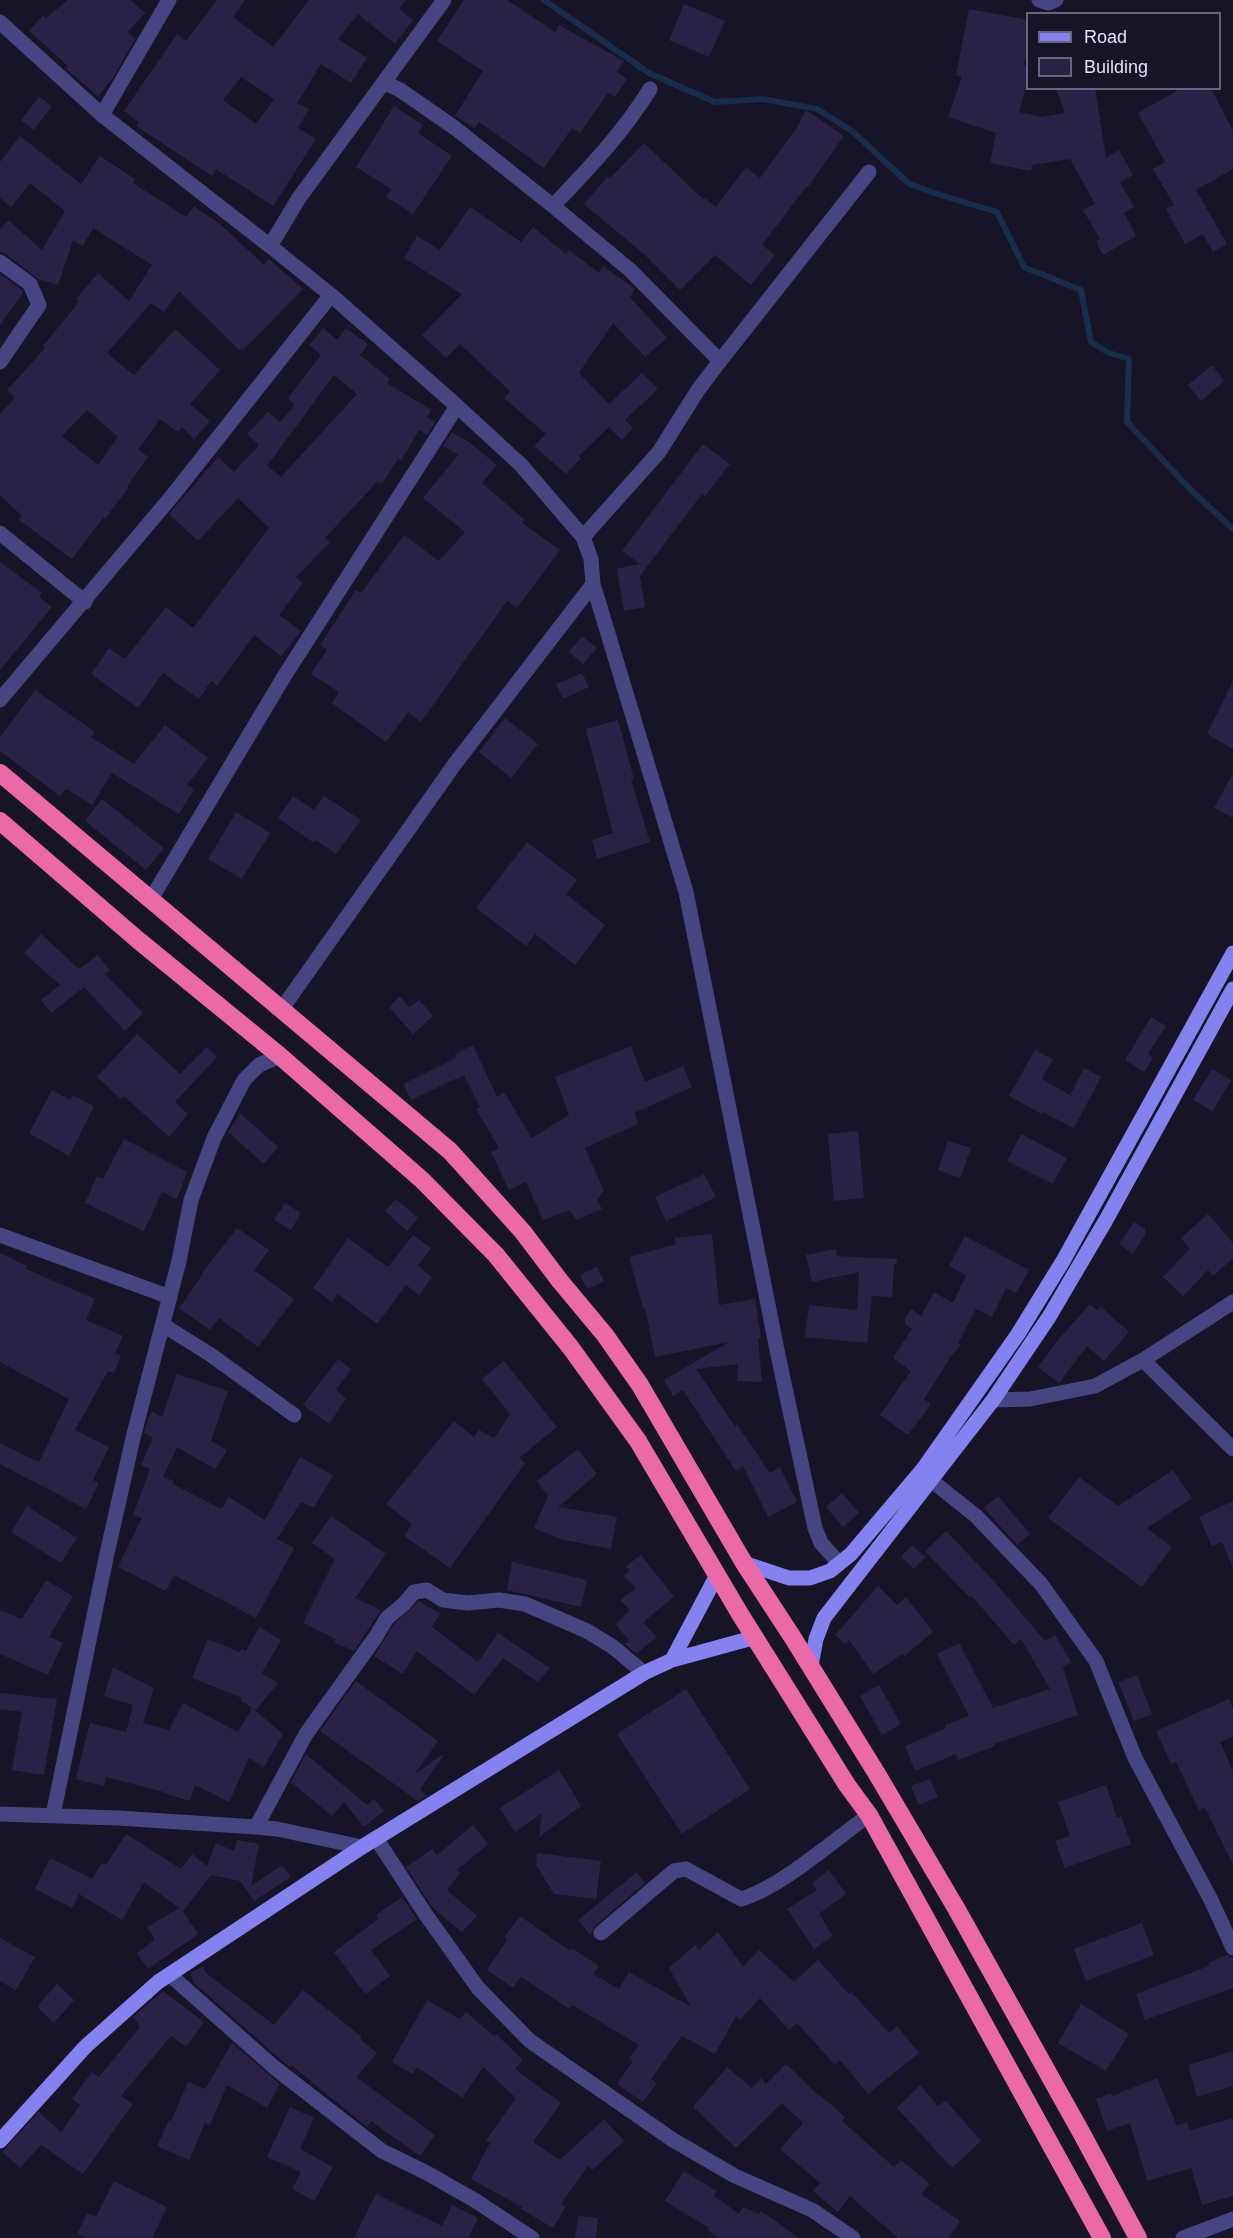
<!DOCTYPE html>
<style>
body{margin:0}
#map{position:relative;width:1233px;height:2238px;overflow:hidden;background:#171428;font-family:Arial,sans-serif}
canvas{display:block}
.legend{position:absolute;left:1026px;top:12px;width:195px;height:78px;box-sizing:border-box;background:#171428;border:2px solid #68657c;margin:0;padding:8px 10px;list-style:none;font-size:18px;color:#e2dffb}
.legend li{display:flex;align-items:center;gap:12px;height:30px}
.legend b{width:30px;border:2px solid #68657c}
</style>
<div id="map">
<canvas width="1233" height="2238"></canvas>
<ul class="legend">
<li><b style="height:8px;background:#8482ef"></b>Road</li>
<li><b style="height:16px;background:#292246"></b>Building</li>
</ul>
</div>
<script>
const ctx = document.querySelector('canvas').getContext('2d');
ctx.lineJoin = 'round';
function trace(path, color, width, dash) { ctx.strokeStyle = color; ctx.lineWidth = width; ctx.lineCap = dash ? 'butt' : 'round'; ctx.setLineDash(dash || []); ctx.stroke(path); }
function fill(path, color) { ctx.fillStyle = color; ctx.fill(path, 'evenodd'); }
const stream = new Path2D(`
 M544 0 649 73 715 102 763 99 817 109 852 131 908 183 934 193 997 212 1024 267 1081 290 1091 342 1109 353 1129 359 1127 422 1190 489 1233 529`);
const building = new Path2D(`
 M68 0H131L145 13 128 32 135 39 112 79 98 96 66 69 68 66 29 31 43 15 46 18Z
 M217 0H245L233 17 273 47 309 0H406L399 9 413 20 395 44 358 14 338 39 367 58 351 83 321 64 297 103 309 109 298 128 316 139 273 206 216 169 212 176 136 126 139 122 124 111 177 34 186 41ZM241 77 274 99 256 124 223 100Z
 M464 0H507L555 32 559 25 624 61 617 72 627 79 615 97 608 93 580 133 572 128 544 168 479 122 475 128 455 116 483 71 437 41Z
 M684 4 725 21 709 57 669 40Z
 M969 9 1028 20V47L1024 65 1028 66V80L1019 112 1041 117 1065 113 1056 88H1095L1106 158 1119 150 1133 175 1120 182 1134 207 1124 213 1136 236 1103 255 1096 241 1100 239 1083 210 1095 204 1070 159 1032 165 1031 171 990 163 996 133 948 117 962 77 956 75Z
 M1182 88H1211L1233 131V169L1196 190 1227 244 1213 252 1203 234 1185 244 1166 209 1174 205 1153 169 1165 162 1138 113Z
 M39 97 52 106 34 130 21 120Z
 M394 106 423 125 418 133 452 156 413 214 386 197 391 189 356 167Z
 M806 110 844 136 807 188 806 187 762 245 775 255 751 285 715 255 680 290 646 256 584 204 608 176 610 178 644 143 704 200 705 198 716 207 746 167 760 178 796 129Z
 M20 136 81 184 100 156 135 179 133 183 186 217 194 206 220 224 264 265 269 259 303 289 244 349H238L179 291 164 312 151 303 107 353 134 375 175 329 220 370 190 404 210 421 194 439 182 427 178 432 160 419 138 450 148 457 127 487 128 488 105 519 103 518 72 559 19 520 22 516 0 495V414L15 398 7 390 45 348 43 346 79 302 76 299 98 273 129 301 152 265 93 228 83 246 73 240 58 285 38 279 6 254 0 252V229L8 220 42 250 65 211 30 183 11 207 0 198V162ZM87 410 118 437 98 465 62 436Z
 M470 207 521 242 533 227 566 254 569 250 599 273 603 266 635 289 630 297 667 338 645 357 613 323 579 373 609 404 642 373 658 389 625 420 633 428 622 440 609 427 579 456 581 458 566 474 534 446 546 434 504 398 510 391 460 344 446 358 422 335 462 294 404 258 417 236 440 250Z
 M0 274 22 290 23 293 0 325Z
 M323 328 337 340 346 328 368 344 360 355 390 379 387 383 431 410 427 417 435 422 427 435 419 430 401 461 398 459 382 484 377 482 325 538 330 542 296 577 303 583 279 615 301 631 281 656 254 635 217 686 211 681 199 699 163 673 138 708 91 674 109 648 125 659 166 607 193 628 269 528 238 498 198 541 169 514 218 457 234 472 259 445 247 434 268 412 280 422 295 405 288 398 321 355 309 345ZM334 375 357 394 281 477 267 466Z
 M1212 365 1224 381 1201 401 1188 385Z
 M452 432 469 442 497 465 482 483 525 520 522 523 560 550 517 608 507 601 421 722 408 712 386 742 332 703 339 692 311 674 327 650 320 645 356 590 361 593 404 535 439 561 465 532 423 498 458 455 443 446Z
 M703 444 730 464 705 496 702 494 640 576 645 607 624 611 617 569 640 564 622 551Z
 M0 562 42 593 39 597 52 607 0 670Z
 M582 636 597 648 583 664 569 652Z
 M582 673 589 687 563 699 556 684Z
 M1233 681V749L1207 734Z
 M35 690 95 732 91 737 134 764 165 725 208 758 187 785 194 789 179 814 112 773 92 805 66 789 60 796 0 751V737Z
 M505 718 538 744 511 778 479 752Z
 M618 720 634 779 631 780 650 842 597 859 592 840 613 833 586 729Z
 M1233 773V818L1214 808Z
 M293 796 314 810 324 796 361 820 336 854 316 840 314 843 278 818Z
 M102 799 164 848 146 870 85 821Z
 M236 812 270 833 242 879 208 859Z
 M527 842 577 880 566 894 605 925 575 965 535 934 526 946 476 908Z
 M41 934 79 969 98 955 110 971 105 974 143 1013 125 1031 84 987 51 1013 41 1000 60 985 24 953Z
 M400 996 409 1007 419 1000 433 1016 413 1034 389 1007Z
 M1151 1017 1166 1026 1148 1054 1153 1058 1144 1072 1125 1060Z
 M137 1034 180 1074 207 1047 217 1057 175 1102 188 1114 169 1137 124 1096 121 1099 97 1077Z
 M473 1045 497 1097 504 1092 532 1138 569 1115 555 1077 631 1046 645 1082 683 1066 692 1087 634 1113 638 1124 585 1148 604 1191 597 1200 602 1209 576 1220 570 1210 543 1220 526 1182 509 1190 491 1152 499 1148 476 1109 480 1107 464 1075 411 1100 403 1084 456 1058 455 1054Z
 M1035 1050 1053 1059 1042 1079 1070 1095 1084 1068 1101 1077 1074 1128 1043 1112 1042 1114 1009 1096Z
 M1212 1069 1231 1080 1213 1111 1193 1100Z
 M52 1090 70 1100 73 1095 94 1106 69 1156 29 1133Z
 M240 1113 278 1147 264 1164 228 1132Z
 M858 1131 864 1198 834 1201 828 1134Z
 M1021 1134 1067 1158 1053 1184 1007 1161Z
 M124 1139 187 1172 177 1199 162 1192 144 1231 85 1203 97 1176 103 1179Z
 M948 1141 971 1148 960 1178 938 1170Z
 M704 1174 716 1197 666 1221 655 1197Z
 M396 1199 418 1218 407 1231 385 1211Z
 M285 1203 301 1213 291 1230 274 1220Z
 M1208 1214 1233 1243V1258L1213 1276 1208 1270 1183 1296 1163 1277 1190 1249 1181 1238Z
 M1134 1222 1145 1229V1235L1133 1254 1119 1244Z
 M237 1228 269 1250 254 1270 294 1299 258 1347 219 1318 210 1330 179 1308 203 1274 202 1273Z
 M712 1234 719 1305 755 1299 761 1338 758 1339 762 1382 737 1381 738 1364 696 1369 736 1428V1423L770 1473 780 1467 797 1502 768 1517 743 1466 736 1471 683 1390 673 1396 664 1380 729 1342 655 1357 645 1308H643L629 1257 676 1244 674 1238Z
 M413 1235 431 1248 418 1266 432 1277 419 1295 406 1285 377 1324 338 1294 332 1302 313 1288 348 1238 388 1267Z
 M965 1236 1029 1270 1016 1293 1006 1288 992 1317 976 1309 958 1343 961 1345 951 1356 924 1399 931 1404 908 1435 880 1415 911 1371 893 1358 912 1329 905 1324V1318L911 1309 921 1316 934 1292 953 1303 966 1275 949 1266Z
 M836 1249 837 1256 897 1259V1263L894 1264 892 1297 872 1296 867 1343 805 1337 809 1305 857 1310 859 1272 812 1282 806 1255Z
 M0 1253 27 1266 26 1269 95 1299 86 1320 123 1336 115 1353 121 1355 114 1373 108 1371 75 1430 109 1447 93 1480 99 1483 86 1509 0 1464V1443L39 1462 69 1399 0 1362Z
 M597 1267 604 1281 587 1289 580 1275Z
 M1090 1304 1097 1310 1101 1307 1129 1332 1104 1361 1087 1346 1059 1383 1038 1367 1058 1340Z
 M338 1359 351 1369 336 1390 346 1399 329 1424 303 1405Z
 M504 1361 557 1427 519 1458 525 1463 450 1568 404 1536 412 1524 386 1504 454 1421 474 1437 479 1430 494 1438 510 1414 482 1379Z
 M177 1374 228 1391 211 1441 227 1450 215 1469 177 1447 163 1477 174 1481 173 1484 221 1509 229 1497 265 1520 300 1457 333 1475 314 1508 301 1502 277 1539 294 1548 256 1618 174 1575 166 1591 118 1567 142 1518 133 1515 150 1469 141 1465 153 1438 144 1433 148 1418 152 1412 162 1417Z
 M578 1449 597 1474 558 1507 617 1517 611 1549 560 1539 534 1528 548 1496 537 1481Z
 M1173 1470 1192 1498 1147 1528 1172 1547 1142 1587 1048 1518 1079 1477 1118 1506Z
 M842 1493 859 1513 843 1527 826 1507Z
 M998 1496 1030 1534 1017 1545 984 1508Z
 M1233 1501V1568L1222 1542 1212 1546 1199 1517Z
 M27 1506 77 1538 61 1563 11 1532Z
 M331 1516 386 1554 355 1598 381 1610 354 1651 334 1642 336 1639 303 1623 335 1559 312 1543Z
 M946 1531 993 1580 1045 1641 1055 1635 1071 1662 1063 1667 1078 1715 994 1744 995 1746 958 1760 956 1754 915 1771 905 1746 946 1728 945 1725 969 1716 937 1654 959 1643 993 1708 1050 1689 1021 1639 1014 1645 971 1595 969 1597 925 1551Z
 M912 1545 925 1557 914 1569 901 1557Z
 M641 1555 674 1597 643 1622 657 1637 636 1654 625 1644 629 1641 616 1624 630 1610 620 1600 636 1588 624 1576 630 1570 626 1566Z
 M512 1562 587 1580 581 1607 507 1590Z
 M46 1580 73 1596 49 1637 63 1643 48 1675 0 1654V1610L22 1619Z
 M878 1586 897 1605 906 1597 933 1632 904 1656 902 1654 873 1674 849 1640 845 1644 835 1635Z
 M419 1601 440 1614 432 1627 478 1662 498 1633 550 1668 538 1682 503 1658 474 1695 417 1651 403 1674 374 1656 394 1624Z
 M259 1627 281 1640 262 1673 278 1683 256 1710 241 1701 242 1698 192 1678 208 1639 240 1652 241 1649 246 1651Z
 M113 1667 154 1688 143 1723 169 1730 183 1703 238 1732 252 1708 283 1734 264 1767 249 1758 229 1802 195 1785 190 1801 164 1793V1792L106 1777 104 1786 76 1779 90 1723 126 1732 133 1705 104 1696Z
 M1137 1675 1152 1714 1134 1721 1118 1682Z
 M356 1681 438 1741 415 1774 442 1755 443 1756 420 1789 427 1796 418 1801 320 1731Z
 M879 1685 901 1724 882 1735 860 1696Z
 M686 1689 750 1789 682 1834 617 1734Z
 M0 1693 57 1699 44 1775 12 1770 22 1712 0 1709Z
 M1229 1699 1233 1709V1737L1220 1742 1233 1771V1865L1205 1807 1199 1810 1176 1762 1171 1764 1156 1731Z
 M306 1754 367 1805 374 1799 384 1811 364 1827 344 1802 332 1816 291 1782Z
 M559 1770 581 1806 539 1837 542 1813 515 1832 500 1808Z
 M930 1779 938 1797 919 1805 911 1786Z
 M1106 1785 1117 1818 1121 1816 1131 1844 1065 1868 1055 1841 1070 1836 1058 1802Z
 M473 1825 488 1844 457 1870 460 1873 447 1890 477 1916 462 1932 433 1908 406 1867 432 1849 437 1855Z
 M126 1834 181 1869 192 1854 207 1866 216 1843 234 1851 237 1840 259 1844 251 1886 282 1865 291 1877 254 1901 240 1881 211 1875 183 1911 182 1910 198 1934 148 1969 137 1953 155 1940 147 1927 179 1908 144 1882 122 1920 79 1894 72 1908 35 1889 50 1858 92 1879 102 1863 106 1865Z
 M537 1853 601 1861 596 1899 554 1894 536 1865Z
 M829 1870 846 1894 819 1914 833 1936 814 1949 787 1909 817 1890 812 1883Z
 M637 1872 645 1883 595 1926 590 1935 578 1920Z
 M402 1897 417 1919 371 1950 390 1976 365 1994 334 1952 378 1919 376 1915Z
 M520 1916 570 1951 572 1948 599 1966 593 1974 619 1989 629 1972 691 2007 669 1968 695 1945 699 1950 718 1932 743 1967 759 1950 794 1982 818 1960 849 1994 851 1992 889 2033 897 2026 919 2053 868 2094 840 2060 835 2065 797 2023 789 2030 760 1998 740 2020 736 2016 715 2054 682 2036 651 2079 657 2083 643 2102 617 2084 633 2061 629 2058 639 2045 572 2005 570 2009 521 1977 513 1988 487 1970 507 1940 504 1938Z
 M1142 1923 1154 1955 1086 1981 1074 1949Z
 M0 1938 35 1957 16 1990 0 1981Z
 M1227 1955 1233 1958V1988L1145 2020 1136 1994 1209 1966 1208 1963Z
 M203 1966 206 1973 274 2025 303 1990 362 2037 360 2039 377 2053 356 2077 435 2135 420 2156 371 2121 367 2127 291 2065 290 2067 281 2060 194 1983 190 1973Z
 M57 1984 74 2000 54 2023 39 2009V2004Z
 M163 1991 204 2022 186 2047 171 2036 121 2096 133 2104 83 2174 41 2145 20 2168 2 2152 39 2112 61 2132 80 2105 72 2099 92 2072 99 2077 140 2027 133 2017Z
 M427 2000 460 2019 466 2012 494 2036 496 2034 523 2060 515 2069 561 2103 533 2142 560 2160 604 2119 624 2141 592 2170 588 2166 561 2204 566 2206 553 2228 521 2209 522 2207 471 2179 490 2143 486 2140 516 2098 483 2067 462 2098 417 2067 413 2074 392 2062Z
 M1081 2004 1129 2034 1106 2071 1058 2043Z
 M232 2043 280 2084 267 2108 227 2085 210 2125 205 2123 189 2160 157 2146 169 2120 171 2121 188 2082 205 2089Z
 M1233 2051V2086L1197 2097 1188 2065Z
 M786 2064 819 2096 820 2095 845 2117 842 2121 894 2167 901 2160 930 2184 921 2194 960 2221 949 2238H898L850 2196 838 2212 813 2191 820 2183 780 2149 803 2123 782 2103 736 2148 693 2107 727 2067 752 2088 761 2078 766 2084Z
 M1157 2078 1177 2126 1187 2122 1190 2130 1233 2118V2196L1202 2205 1191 2168 1147 2181 1130 2123 1107 2131 1096 2099 1111 2093 1112 2096Z
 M920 2085 938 2106 946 2101 981 2141 952 2168 897 2108Z
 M290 2107 314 2118 300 2149 333 2167 314 2201 292 2189 301 2172 267 2157Z
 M684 2171 717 2191 714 2196 739 2214 743 2207 759 2214 761 2211 799 2238H719L707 2230 709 2228 665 2201Z
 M114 2181 167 2207 152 2238H85L77 2234 87 2213 96 2217Z
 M376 2194 442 2226 452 2205 478 2218 468 2238H354Z
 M578 2216 598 2218 596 2238H575Z`);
const street = new Path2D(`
 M1039 0 1048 3 1056 0
 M0 22 102 115 270 246
 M384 82 400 90 455 128 553 206 630 270 720 361
 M102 115 169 0
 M553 206C588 169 623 133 650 89
 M0 262 30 284 39 305 0 362
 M331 295 270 246 299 198 444 0
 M0 533 85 602
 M583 537 659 452 698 390 720 361 869 172
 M0 700 172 496 331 295 457 406
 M151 899 285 675 457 406 521 465 583 537 591 559 593 584 686 892 778 1355 815 1528 821 1543 839 1563
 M281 1010 454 765 593 584
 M0 1235 170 1297
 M163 1325 211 1355 294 1415
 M1143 1360 1233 1449
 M993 1400 1030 1399 1095 1386 1143 1360 1233 1302
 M932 1481 976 1516 1041 1584 1096 1661 1135 1758 1211 1900 1233 1948
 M0 1814 118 1818 256 1827 277 1829 362 1847
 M53 1815 106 1558 133 1438 179 1261 191 1200 214 1138 244 1080 259 1065 280 1056
 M256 1827 306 1734 375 1638 387 1618 404 1604 414 1592 427 1590 443 1600 467 1603 499 1600 525 1604 587 1631 613 1647 644 1673
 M376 1838 424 1912 478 1988 530 2041 673 2140 735 2176 812 2210 853 2238
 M601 1933 674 1871 686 1869 741 1899C780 1888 834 1840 869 1815
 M170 1975 275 2068 382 2151 427 2173 476 2201 532 2238
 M1183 2238 1233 2219`);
const secondary = new Path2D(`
 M744 1563 789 1578H810L830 1571 851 1554 923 1469 1018 1334 1063 1261 1233 953
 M672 1660 717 1575
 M811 1666 816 1639 824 1618 993 1400 1049 1317 1106 1220 1233 989
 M0 2141 85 2047 158 1982 362 1847 644 1673 672 1660 756 1637`);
const highway = new Path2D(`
 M0 773 450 1151 523 1232 560 1281 605 1335 640 1385 744 1563 793 1638 877 1774 956 1908 1082 2134 1138 2238
 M0 821 138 940 280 1056 422 1180 496 1255 571 1348 638 1441 740 1614 847 1785 869 1815 1102 2238`);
trace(stream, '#182d4c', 6);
fill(building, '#292246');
trace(street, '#474581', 15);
trace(secondary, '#8482ef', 15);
trace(highway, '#eb69a8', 18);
</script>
